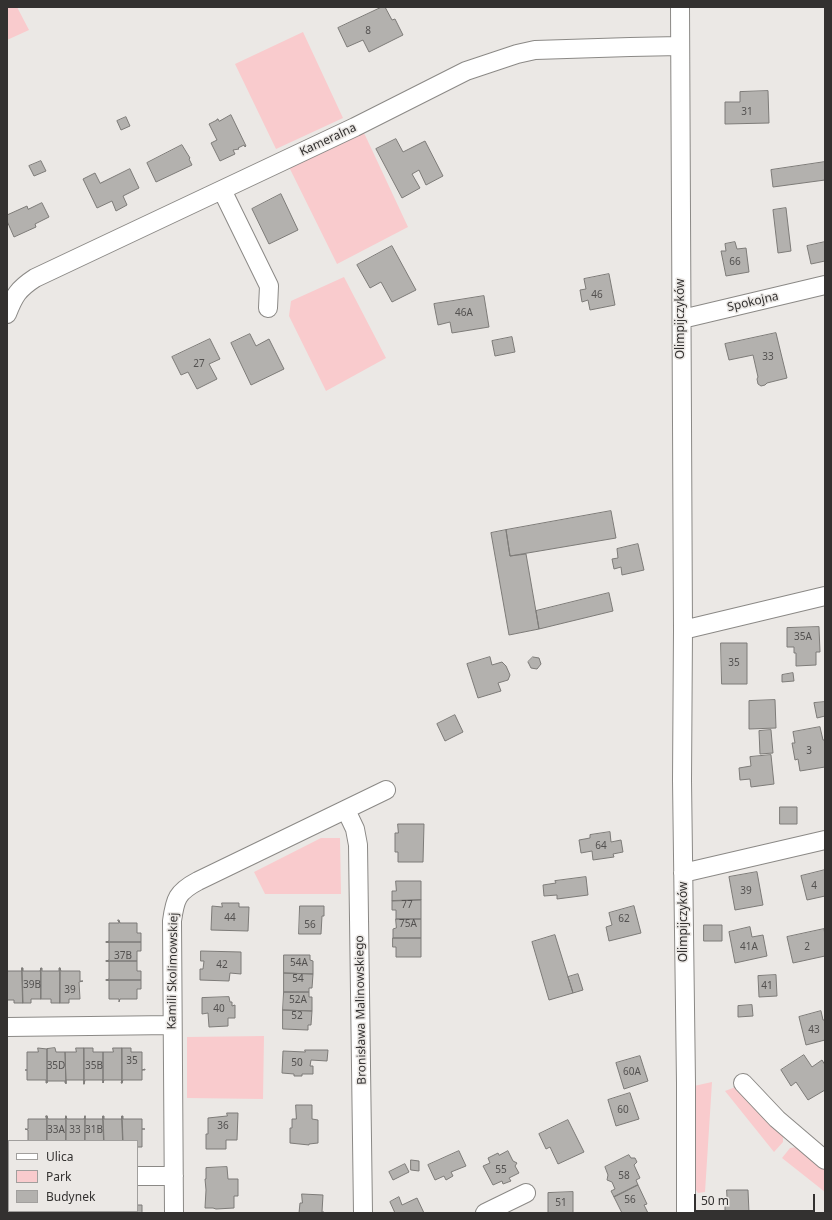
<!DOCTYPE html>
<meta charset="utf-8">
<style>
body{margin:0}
#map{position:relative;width:832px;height:1220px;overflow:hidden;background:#ebe8e5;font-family:"Noto Sans",sans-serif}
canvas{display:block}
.frame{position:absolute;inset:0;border:8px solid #333130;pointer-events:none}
.legend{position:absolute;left:8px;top:1140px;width:130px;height:72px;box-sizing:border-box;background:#ebe8e5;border:1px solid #a19f9d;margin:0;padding:5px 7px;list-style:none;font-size:12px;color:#333130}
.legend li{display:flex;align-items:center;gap:8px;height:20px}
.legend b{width:20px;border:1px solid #a19f9d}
.scale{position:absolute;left:694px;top:1194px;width:121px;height:18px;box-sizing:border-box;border:2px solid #333130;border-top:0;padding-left:5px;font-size:12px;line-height:14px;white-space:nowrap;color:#333130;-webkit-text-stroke:3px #ebe8e5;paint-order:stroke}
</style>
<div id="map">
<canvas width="832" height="1220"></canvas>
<div class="frame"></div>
<ul class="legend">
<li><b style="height:5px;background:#fff"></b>Ulica</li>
<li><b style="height:11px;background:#f9cbcd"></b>Park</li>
<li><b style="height:11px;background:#b3b1ae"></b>Budynek</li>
</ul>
<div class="scale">50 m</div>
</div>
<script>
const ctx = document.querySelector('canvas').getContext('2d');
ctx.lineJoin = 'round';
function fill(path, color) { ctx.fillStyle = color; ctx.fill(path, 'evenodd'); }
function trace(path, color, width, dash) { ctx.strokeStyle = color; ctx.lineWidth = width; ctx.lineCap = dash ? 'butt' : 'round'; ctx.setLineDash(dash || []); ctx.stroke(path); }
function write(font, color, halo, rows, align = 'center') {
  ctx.font = font + ' "Noto Sans",sans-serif'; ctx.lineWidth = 3; ctx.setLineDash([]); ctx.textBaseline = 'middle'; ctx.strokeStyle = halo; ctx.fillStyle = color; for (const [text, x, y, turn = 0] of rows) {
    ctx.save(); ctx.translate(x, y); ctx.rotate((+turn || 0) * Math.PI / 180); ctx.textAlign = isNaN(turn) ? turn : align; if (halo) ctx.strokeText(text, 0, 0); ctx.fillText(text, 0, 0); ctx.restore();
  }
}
const green = new Path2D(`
 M7 7H17L29 30 7 40Z
 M303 32 343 118 276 149 235 64Z
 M361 130 365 135 408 227 337 264 289 167Z
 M344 277 386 358 326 391 289 316 291 301Z
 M321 838H340L341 894H265L254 872Z
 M264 1036 263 1099 187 1098V1037Z
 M712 1082 705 1192 698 1193 694 1187V1086Z
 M738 1086 783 1134V1142L774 1152 725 1091Z
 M798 1147 825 1168V1192L782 1158 790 1148Z`);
const building = new Path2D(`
 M382 7H385L392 20 395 19 403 35 369 52 363 40 347 47 338 28Z
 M768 91 769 123 725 124V102H740V92Z
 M231 115 246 146 245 147 244 145 238 148 239 149 233 150 235 154 220 161 211 143 217 140 209 124 217 120V119H218L219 121Z
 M126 117 130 126 121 130 117 121Z
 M396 139 403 152 425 141 443 176 426 185 419 170 412 174 420 188 402 198 376 149Z
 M182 145 190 158 189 159 192 165 156 182 147 163Z
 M41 161 46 171 34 176 29 166Z
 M825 162V180L773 187 771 170Z
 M130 169 139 188 123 196 127 205 116 211 112 201 97 208 83 179 95 173 100 183Z
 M281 194 298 230 269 244 252 209Z
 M42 203 49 217 35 224 36 227 14 237 7 221V215L27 206 28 209Z
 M786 208 791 251 778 253 773 210Z
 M735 242 737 249 746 248 749 272 726 276 721 251H726L725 244Z
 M825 242V261L811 264 807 246Z
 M392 246 416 290 392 302 381 282 370 288 357 265Z
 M609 274 615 305 590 310 588 300 582 302 580 290 586 289 584 279Z
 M484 296 489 327 452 333 450 322 438 325 434 304Z
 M776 333 787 378 767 383 765 385 761 386 758 384 757 379 758 377 753 355 729 360 725 344Z
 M250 334 256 346 269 339 284 369 251 385 231 343Z
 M512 337 515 352 495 356 492 341Z
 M210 339 220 359 209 364 217 379 197 389 188 372 181 375 172 357Z
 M611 511 616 538 510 556 506 530Z
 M506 530 510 556 526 554 539 629 509 635 491 533Z
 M638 544 644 570 622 575 621 567 614 569 612 559 618 558 617 549Z
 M609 593 613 611 539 629 536 611Z
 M819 627 820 652H816V665L796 666V653H794V647H787V628Z
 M721 643H747V684H722Z
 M490 657 492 665 502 662 506 666 510 675 508 680 498 683 501 691 478 698 467 664Z
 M533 657 539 658 541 664 537 669 531 668 528 662Z
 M793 673 794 681 782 682V675Z
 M775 700 776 728 749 729V701Z
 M825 702V716L817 718 814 703Z
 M455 715 463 732 445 741 437 724Z
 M820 727 823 740H825V767L800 771 798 759 795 760 792 743H795L793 732Z
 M771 730 773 753 760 754 759 731Z
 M771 755 774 784 751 787 750 779 740 780 739 768 751 766 750 757Z
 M780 807H797V824H780Z
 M398 824H424L423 862H398V852H395V833H398Z
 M610 832 611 842 621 840 623 852 613 854 614 857 593 860 592 851 581 853 579 840 590 838V835Z
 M825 870V896L807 900 801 876Z
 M757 872 763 905 735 910 729 877Z
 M586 877 588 895 557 899V895L544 896 543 885 556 883 555 881Z
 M396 881H421V900L392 901V891H396Z
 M421 900V919H396V910H392V901Z
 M222 903H239V907H249L248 931 211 930 212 906 222 907Z
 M300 906H324V916H322L321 934H299Z
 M634 906 641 933 609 941 606 927 612 925 609 913Z
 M396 919H421V938H393V929L396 928Z
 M118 920H119L120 923H137V933H141V942H106L109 941V923H119Z
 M704 925H722V941H704Z
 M750 927 752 937 763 935 767 956 735 963 729 932Z
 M824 929 825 935V956L793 963 787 937Z
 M555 935 573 993 549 1000 532 942Z
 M393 938H421V957H396V947H393Z
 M106 942H141V951H137V961H106L109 960V943Z
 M201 951 241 952V974L230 973 229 981 200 980V969H203L204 961H201Z
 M284 955H310V960L313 961V974L284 973Z
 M106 961H137V971H141V980H106L109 979V962Z
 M22 968 23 1003H14V1000H7V971H22Z
 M22 968H23V971H40L41 968V999H31V1003H23Z
 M41 968H42V971H59V968H60V1003H51V999H41Z
 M60 968 61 971H80V981H83L79 982 80 999H69V1003H60Z
 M284 973 313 974 312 988H309V992H284Z
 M578 974 583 990 573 993 568 977Z
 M776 975 777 996 759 997 758 976Z
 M106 980H141V989H137V999H120L119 1002V999H109V981Z
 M284 992H309V997H312V1011L283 1010Z
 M229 997 230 1002H232V1006L235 1005V1018H228V1026L209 1027 208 1013 202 1014V998Z
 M752 1005 753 1016 738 1017V1006Z
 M283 1010 312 1011 311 1025H308V1030L283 1029Z
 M821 1011 823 1020H825V1040L806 1045 799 1017Z
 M38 1048 47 1049V1083H46V1080H27V1070H25H27V1052H38Z
 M55 1048 56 1052H65L66 1083H65V1081H47V1083V1049Z
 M76 1048H84V1084V1080H66V1084L65 1052H76Z
 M84 1048H93V1052H103V1083V1080H85L84 1084Z
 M113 1048H122V1083H121L122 1080H104L103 1083V1052H113Z
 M122 1048H131V1052H142V1070L145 1069V1070H142V1080H123L122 1083Z
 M305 1050H328L327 1061 311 1060 310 1066H313V1074H302V1076H294V1074L282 1073 283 1051 305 1052Z
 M804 1055 812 1067 822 1060 825 1065V1090L808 1100 796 1082 791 1086 781 1070Z
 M640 1056 648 1081 624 1089 616 1063Z
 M630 1093 639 1119 616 1126 608 1100Z
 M296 1105H312V1119L318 1120V1143L309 1144V1145L290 1143V1128H292V1119H296Z
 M227 1113H238L237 1140H226V1149H206V1134H208V1118L227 1116Z
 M46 1116H47V1141H28V1130L25 1129H28V1119H46Z
 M47 1116 48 1119H65L66 1116V1141H47Z
 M66 1116 67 1119H84L85 1116V1141H66Z
 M85 1116V1119H103V1116L104 1141H85Z
 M103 1116H104V1119H122V1116L123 1141H104Z
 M122 1116H123V1119H142V1129H145H142V1147H137V1141H123Z
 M568 1120 584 1152 558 1164 550 1147 546 1149 539 1134Z
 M459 1151 466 1166 451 1172 453 1176 446 1180 444 1176 435 1180 428 1165Z
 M508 1151 513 1161 517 1163 515 1166 519 1173 509 1178 511 1181 503 1184 502 1181 493 1185 483 1166 490 1163 488 1158 498 1153 499 1155Z
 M629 1155 631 1158H635L637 1162 634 1165 640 1178 636 1180 638 1185 614 1197 611 1191 615 1189 612 1182 607 1180 608 1175 605 1167Z
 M411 1160 419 1161V1171L411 1170Z
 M405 1164 409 1172 393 1180 389 1172Z
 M227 1167 228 1179H238V1196H234V1208L216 1209 213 1208H205L206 1190 205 1179H206V1168Z
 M638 1185 647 1204 644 1205 648 1213H622L614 1197Z
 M727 1190H748L749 1213H725V1205H727Z
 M573 1192V1213H548V1193Z
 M302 1194 323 1195 322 1212H324V1213H299L300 1203H302Z
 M399 1197 402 1205 417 1198 424 1213H395L390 1202Z
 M137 1205H142V1213H123V1211H137Z`);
const minor = new Path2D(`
 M680 7 683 630 682 780 686 1083V1213
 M222 190 269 286 268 308
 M7 314C14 296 18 289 35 278L355 127 466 71 517 54 535 50 630 47 680 46
 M682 319 825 285
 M683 630 825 596
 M346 810 355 829 358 845 363 1213
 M683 873 825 840
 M7 1027 172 1025
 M743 1083 777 1119 825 1160
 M7 1176H9
 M137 1176H174
 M174 1213 172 921C175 899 177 892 198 881L386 790
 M485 1213 526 1193`);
const numberNames = [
 ["8",368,31],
 ["31",747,112],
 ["66",735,262],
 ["46",597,295],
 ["46A",464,313],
 ["33",768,357],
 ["27",199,364],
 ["35A",803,637],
 ["35",734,663],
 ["3",809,751],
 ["64",601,846],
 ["4",814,886],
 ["39",746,891],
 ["77",407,905],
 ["44",230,918],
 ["62",624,919],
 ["75A",408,924],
 ["56",310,925],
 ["41A",749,947],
 ["2",807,947],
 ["37B",123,956],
 ["54A",299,963],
 ["42",222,965],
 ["54",298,979],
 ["39B",32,985],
 ["41",767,986],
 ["39",70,990],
 ["52A",298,1000],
 ["40",219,1009],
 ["52",297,1016],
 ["43",814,1030],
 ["35",132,1061],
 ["50",297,1063],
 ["35D",56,1066],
 ["35B",94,1066],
 ["60A",632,1072],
 ["60",623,1110],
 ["36",223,1126],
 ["33A",56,1130],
 ["33",75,1130],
 ["31B",94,1130],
 ["55",501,1170],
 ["58",624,1176],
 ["56",630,1200],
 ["51",561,1203]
];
const streetNames = [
 ["Kameralna",328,140,-25],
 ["Spokojna",753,302,-13],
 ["Olimpijczyków",681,319,-90],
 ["Olimpijczyków",684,922,-90],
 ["Kamili Skolimowskiej",173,971,-89],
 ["Bronisława Malinowskiego",361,1010,-91]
];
fill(green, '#f9cbcd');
fill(building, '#b3b1ae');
trace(building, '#7d7b78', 1);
trace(minor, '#8b8986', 20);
trace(minor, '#fff', 18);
write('10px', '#535150', null, numberNames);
write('12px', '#333130', '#ebe8e5', streetNames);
</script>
